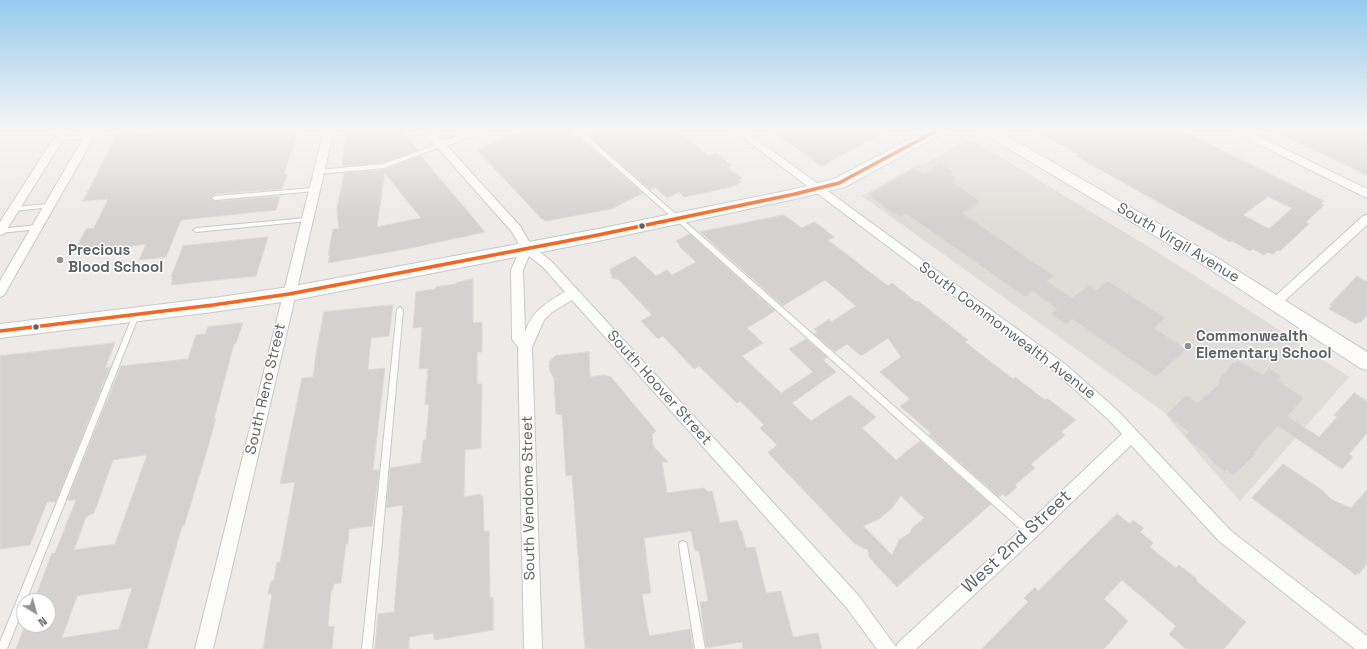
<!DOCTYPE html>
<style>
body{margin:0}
#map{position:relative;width:1367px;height:649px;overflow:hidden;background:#edeae7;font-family:"Space Grotesk",sans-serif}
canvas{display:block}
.north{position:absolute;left:16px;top:593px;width:40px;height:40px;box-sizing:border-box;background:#fff;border:1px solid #bec0c2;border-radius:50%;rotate:143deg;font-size:11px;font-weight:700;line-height:16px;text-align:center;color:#5c6266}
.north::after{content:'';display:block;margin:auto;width:14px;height:18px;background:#8f9293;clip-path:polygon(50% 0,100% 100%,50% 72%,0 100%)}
</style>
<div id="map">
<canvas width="1367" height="649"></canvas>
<div class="north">N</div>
</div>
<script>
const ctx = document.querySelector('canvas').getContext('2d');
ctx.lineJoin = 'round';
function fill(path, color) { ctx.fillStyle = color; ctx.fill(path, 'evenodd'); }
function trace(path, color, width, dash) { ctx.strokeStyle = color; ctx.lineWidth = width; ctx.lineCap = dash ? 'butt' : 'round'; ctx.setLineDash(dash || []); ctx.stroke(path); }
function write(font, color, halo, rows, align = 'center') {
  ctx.font = font + ' "Space Grotesk",sans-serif'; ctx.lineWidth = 3; ctx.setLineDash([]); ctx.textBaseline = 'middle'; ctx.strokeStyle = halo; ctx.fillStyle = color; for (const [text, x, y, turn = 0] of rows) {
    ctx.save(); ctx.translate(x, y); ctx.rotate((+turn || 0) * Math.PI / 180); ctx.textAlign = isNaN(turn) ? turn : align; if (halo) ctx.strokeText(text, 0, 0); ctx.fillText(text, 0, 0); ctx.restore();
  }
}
const education = new Path2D(`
 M966 141 976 142 1157 252 1258 316 1349 377 1240 501 1203 459 1164 412 862 196 918 164 922 165Z`);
const building = new Path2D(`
 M120 130H135L133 133 141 132 140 134 173 130H298L284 174H287L282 189 215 194 211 198 215 201 280 196 276 210 181 220 166 257 139 260 146 244 82 253 83 250 75 251 86 229 94 228 108 199 83 201Z
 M366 130H400L418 150 383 163 342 166 346 132Z
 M526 130H567L576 138 579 137 643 193 611 209 546 221 541 218 477 150Z
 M595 130H676L709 156 716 153 731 165 727 167 742 178 739 180 742 182 729 188 728 187 724 189 722 188 718 190 684 197 679 192 667 198 655 187 650 190 586 134Z
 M771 130H889L822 166Z
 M1034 130H1182L1324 201 1321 203 1324 205 1306 222 1309 224 1280 251 1278 250 1273 254 1267 252 1264 255 1253 249 1250 251 1232 241 1230 242 1092 165 1076 156 1079 155ZM1268 197 1292 208 1269 229 1243 215Z
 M1272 130H1367V175Z
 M421 156 485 232 406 249 328 263 330 255H328L333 229H339L337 209 344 173 385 169ZM385 173 421 218 377 227Z
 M941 164 953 172 950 174 957 179 952 182 981 202 962 213 1054 276 1047 281 1072 298 1089 285 1097 290 1108 281 1165 318 1154 328 1186 349 1156 377 1072 319 1066 324 1051 314 1057 309 1032 291 1025 297 927 228 906 214 901 217 895 213 894 214 872 198H874L869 194 913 169 924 174Z
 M784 215 802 228 814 222 816 223 834 237 828 240 888 286 892 283 916 302 918 301 968 340 965 342 1013 379 1015 377 1045 400 1047 398 1076 420 1061 432 1065 435 1031 464 1035 468 1015 485 1017 487 1006 497 1003 494 999 497 929 435 931 433 900 406 910 399 880 372 901 357 888 338 861 356 847 344 835 352 814 334 817 332 814 329 829 319 831 322 856 306 825 280 783 306 700 232Z
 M690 234 775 311 747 328 763 343 742 356 781 393 813 372 789 349 806 339 827 357 823 360 836 372 792 403 811 421 850 395 876 417 862 428 896 460 920 441 991 504 897 587 869 557 868 550 855 544 769 454 768 452 777 445 760 428 764 425 740 401 737 403 699 366 694 369 663 336 658 339 641 321 652 315 619 280 612 278 610 269 635 256 656 276 667 270 672 275 696 262 679 246 680 245 676 241ZM901 496 924 518 912 528 910 533 899 540 892 555 863 526 879 519 892 508Z
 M268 237 256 276 171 285 173 280H171L173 277H171L183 246Z
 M1357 276 1367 282V315L1360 323 1358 322 1356 324 1329 309 1332 306 1330 305Z
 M473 279V323L482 322V352H477V384H482L481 448 465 450 464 497 481 494 480 496H483L484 531H489L490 598 493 597V630L434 640V633L409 637V649H375L378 614 394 612 403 505 386 508 390 468 421 463 423 440H426L429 404 425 405 428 368 419 369 422 327 413 328 416 292 435 289 436 287 456 284V283Z
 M393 305 389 336 371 338 368 370 385 368 373 470H379L372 526 349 529 348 544H346L341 583 334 584 332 591H331L328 627 334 626 332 649H263L272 594H268L271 581 274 580 277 562H280L295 482 280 484 302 378 313 377 317 348 324 312Z
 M243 323 236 343 234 344 214 419 216 418 208 447 184 526H182L147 649H16L25 625H48V601H34L52 553H55L76 500H67L121 366 188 359 196 335 205 334 208 327ZM147 455 115 544 74 550 86 517 94 513 113 460ZM132 588 119 629 62 638 77 596Z
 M115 343 105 368 110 367 56 502H47L30 545 0 549V356Z
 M589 352 590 377 603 375 611 377 656 431 652 434 653 446 668 462H662L667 493 704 488 708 492 712 491 720 523 737 520 740 530 742 532 746 548 755 547 766 593 781 591 793 637 818 633 822 649H743L742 642 706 648 700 602 708 601 699 551H695L691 531 644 538 651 593 642 594 649 636 690 629 693 649H585L572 475 566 476 562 415 556 414 554 378 550 372 549 362 555 356Z
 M1237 360 1263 375 1269 368 1281 376 1278 381 1304 398 1287 416 1319 437 1337 417 1334 415 1354 393 1367 401V433L1349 454 1352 456V458L1342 469 1278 426 1254 452 1256 454 1233 475 1226 470 1225 472 1212 462 1213 461 1207 456 1208 455 1189 441 1190 440 1185 436 1189 432 1171 419 1172 418 1167 414 1186 395 1198 403 1220 383 1218 381 1233 362 1235 363Z
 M1283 464 1322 490 1332 500 1351 508 1367 490V563L1359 574 1357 573 1356 575 1252 498Z
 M1117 514 1130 524 1133 520 1144 528 1140 532 1153 543 1150 547 1176 568 1179 565 1197 579 1196 581 1246 622 1224 649H1186L1169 634 1176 626 1122 580 1104 599 1128 621 1104 649H982L1028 602 1024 598 1035 587 1038 591Z`);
const service = new Path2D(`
 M574 130H580L679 217 681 218 1033 529 1034 532 1033 535 1030 536 1027 535 677 221 675 220Z
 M89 135 91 136V138L58 141 55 139 58 137Z
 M441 143 444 145 443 146 384 168 318 174 315 172 318 170 383 164Z
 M313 188 315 189V191L215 200 212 198 215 196Z
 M49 204 52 206 51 207 14 211 11 209 14 207Z
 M306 218 309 220 308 221 196 232 193 230 196 228Z
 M37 225H39L40 227 39 229 0 233V229Z
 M400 307 403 310 372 649H362L397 310Z
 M136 312 139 315 26 601H24V606L7 649H0V642L133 315Z
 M683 541 686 542 687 545 705 649H695L679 545 680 542Z`);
const minor = new Path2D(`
 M59 130H69L4 234 0 235V222Z
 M88 130H98L4 295 0 297V281Z
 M324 130H334L213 649H195Z
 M422 130H432L442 141 472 130H486L485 132 447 146 520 226 531 245 551 261 858 595 896 647 898 643 1024 527 1122 434 1108 419 1055 372 733 130H744L1065 364 1118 411 1231 531 1367 636V649H1355L1219 541 1131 445 1036 537 916 649H877L846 607 572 300 552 312 544 320 532 347 542 649H524L518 347 512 339 511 270 521 248 512 232ZM529 256 543 267 565 292C547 302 532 311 525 332L523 270Z
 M1233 130H1246L1367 189V198L1234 132Z
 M1367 215V225L1279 306 1275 308 1271 306 1269 303 1271 300 1363 216Z`);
const secondary = new Path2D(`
 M927 130H945L943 133 845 187 795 199 598 241 289 301 213 312 0 338V324L213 298 289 287 598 229 795 189 834 179Z
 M980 130H997L1211 254 1367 352V370L1360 368 1199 262 982 133Z`);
const bus1 = new Path2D(`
 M0 331 213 305 289 294 598 235 795 194 839 183 938 130`);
const markers = [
 [642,226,3.5,"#5c6266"],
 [60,260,4,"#8f9293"],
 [36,327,3.5,"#5c6266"],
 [1188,346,4,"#8f9293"]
];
const streetNames = [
 ["South Virgil Avenue",1178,243,31],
 ["South Commonwealth Avenue",1007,331,37],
 ["South Hoover Street",659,388,48],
 ["South Reno Street",266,389,-77],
 ["South Vendome Street",529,498,-91]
];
const poiNames = [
 ["Precious",68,251],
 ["Blood School",68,268],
 ["Commonwealth",1196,337],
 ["Elementary School",1196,354]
];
const nearStreetnames = [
 ["West 2nd Street",1017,542,-43]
];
fill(education, '#e0dcd7');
fill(building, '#d4d1d0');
trace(building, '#dcd9d6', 1);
trace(service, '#c9c9c9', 2);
trace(minor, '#c9c9c9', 2);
trace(secondary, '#c8c9c9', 2);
fill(service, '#fcfcfb');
fill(minor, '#fcfcfb');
fill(secondary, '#fcfcfb');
trace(bus1, '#f26522', 3.5);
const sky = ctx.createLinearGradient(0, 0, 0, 221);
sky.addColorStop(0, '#95caee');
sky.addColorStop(0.59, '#f7f6f4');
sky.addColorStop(1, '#f7f6f400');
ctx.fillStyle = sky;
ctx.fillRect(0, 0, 1367, 221);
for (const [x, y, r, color] of markers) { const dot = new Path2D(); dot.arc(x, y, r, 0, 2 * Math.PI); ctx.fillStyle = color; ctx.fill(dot); trace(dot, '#fff', 1.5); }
write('15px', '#5c6266', '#fff', streetNames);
write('bold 15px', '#5c6266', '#fff', poiNames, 'left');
write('18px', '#5c6266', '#fff', nearStreetnames);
</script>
